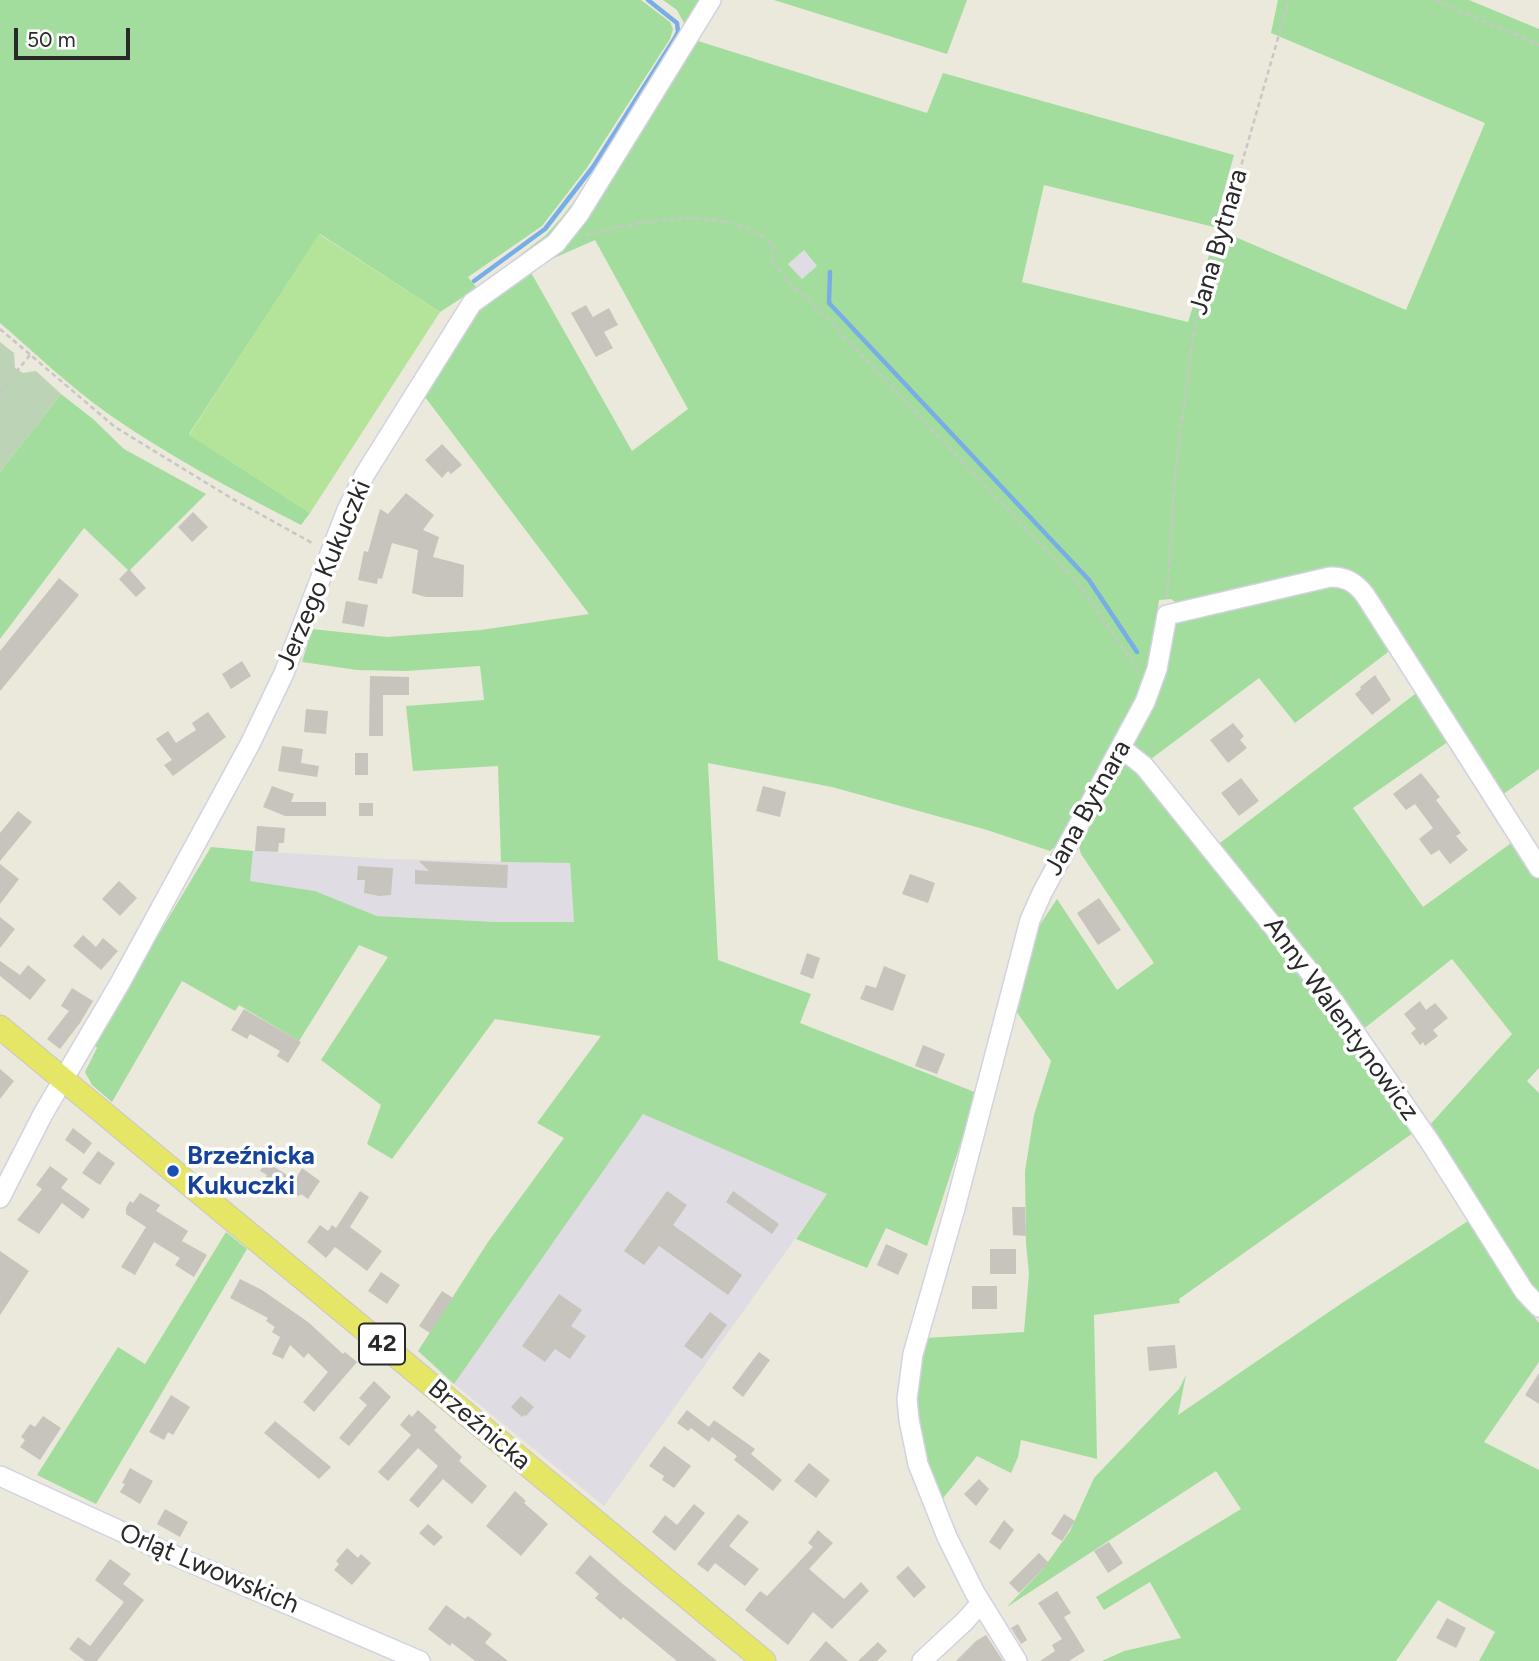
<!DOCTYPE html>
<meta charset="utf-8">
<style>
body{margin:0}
#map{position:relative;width:1539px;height:1661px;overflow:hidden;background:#ebe8dc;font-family:Figtree,sans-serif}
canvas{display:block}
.scale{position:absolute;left:14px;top:28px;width:116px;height:32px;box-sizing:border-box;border:4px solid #292929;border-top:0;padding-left:9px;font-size:21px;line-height:24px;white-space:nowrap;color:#292929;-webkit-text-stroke:5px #fff;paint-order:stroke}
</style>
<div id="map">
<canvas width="1539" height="1661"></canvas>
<div class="scale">50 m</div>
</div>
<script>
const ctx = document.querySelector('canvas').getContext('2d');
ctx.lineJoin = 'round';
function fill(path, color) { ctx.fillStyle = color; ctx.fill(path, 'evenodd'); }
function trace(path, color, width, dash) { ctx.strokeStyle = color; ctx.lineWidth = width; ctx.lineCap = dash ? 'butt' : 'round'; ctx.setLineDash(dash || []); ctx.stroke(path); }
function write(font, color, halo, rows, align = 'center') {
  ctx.font = font + ' Figtree,sans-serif'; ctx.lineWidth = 7; ctx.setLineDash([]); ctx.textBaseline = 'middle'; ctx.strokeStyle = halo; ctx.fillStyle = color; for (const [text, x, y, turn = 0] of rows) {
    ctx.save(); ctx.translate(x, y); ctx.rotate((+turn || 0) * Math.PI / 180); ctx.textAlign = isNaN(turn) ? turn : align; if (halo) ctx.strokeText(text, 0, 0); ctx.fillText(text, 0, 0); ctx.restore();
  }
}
const industrial = new Path2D(`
 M804 250 817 266 802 279 788 263Z
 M253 851 387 859 570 863 574 922H496L377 916 315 891 249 881Z
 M643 1113 827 1194 604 1506 454 1384Z`);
const green = new Path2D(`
 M0 0H641L670 22 673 29 670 39 586 169 542 226 468 277 477 288 546 235 562 217 596 172 685 25 677 10 663 0H721L698 41 927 113 943 73 1234 155 1214 227 1044 185 1022 282 1188 322 1216 233 1233 236 1406 310 1485 123 1271 33 1278 0H1469L1539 29V769L1499 797 1357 579 1180 605 1171 599 1159 600 1148 682 1067 836 1050 851 987 830 832 787 708 763 718 960 811 994 800 1023 977 1093 927 1246 886 1228 867 1268 796 1239 827 1194 643 1114 454 1384 418 1351 488 1242 564 1138 537 1123 601 1036 495 1019 392 1159 367 1144 381 1105 321 1060 388 957 359 945 299 1041 239 1005 235 1011 182 981 112 1102 92 1085 85 1072 97 1048 93 1044 211 847 253 851 250 881 315 891 377 916 496 922H574L570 863 501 862 498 766 413 771 406 706 484 700 480 666 406 671 357 670 302 662 312 629 387 637 481 630 589 614 425 397 445 360 477 288 440 312 320 234 189 434 310 513 301 525C235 491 168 456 107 413 69 386 35 353 0 323ZM595 240 688 409 632 451 529 269ZM804 250 817 266 802 279 788 264Z
 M774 0H967L947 54Z
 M61 394 93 419 124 449 206 494 129 571 84 528 0 639V472Z
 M1332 581 1354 588 1393 648 1388 652 1295 723 1259 678 1147 762 1133 744 1173 623Z
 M1419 691 1449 741 1353 808 1423 907 1514 841 1539 878V1068L1527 1081 1539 1093V1300L1427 1128 1512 1034 1452 959 1361 1031 1216 846Z
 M1131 764 1339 1018 1413 1133 1179 1299 1180 1303 1094 1315 1097 1459 1021 1440 1018 1457 1011 1473 977 1456 940 1502C914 1439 908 1404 926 1338L1024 1332 1029 1274 1026 1243 1025 1171 1034 1115 1051 1061 1014 1008 1031 938 1057 899 1117 990 1154 963 1081 854 1077 840 1119 766Z
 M1468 1221 1503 1275 1539 1323V1362L1484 1442 1539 1470V1661H1479L1495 1632 1438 1600 1396 1661H1102L1124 1651 1181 1638 1150 1582 1104 1610 1096 1597 1241 1509 1216 1471 1007 1607 1043 1569 1070 1531 1094 1478 1179 1389 1186 1375 1178 1415 1342 1303Z
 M226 1232 247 1249 96 1504 37 1475 118 1347 145 1364Z`);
const cemetery = new Path2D(`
 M0 342 14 353 15 368 23 373 36 371 61 394 0 472Z`);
const pitch = new Path2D(`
 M319 234 440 312 310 513 189 435Z`);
const stream = new Path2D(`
 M830 272 829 303 1089 580 1137 652
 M474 281 545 229 593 167 675 38 678 32 677 23 648 0`);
const building = new Path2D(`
 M586 305 593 317 609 308 618 325 604 332 613 348 596 357 571 313Z
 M442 444 462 465 451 474 448 471 442 478 425 460Z
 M406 493 434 515 423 530 439 537 433 557 464 565 463 597H426L412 593 418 550 392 543 382 579 378 578 377 584 358 580 364 551 368 552 380 509 388 514Z
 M193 512 208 527 192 542 178 527Z
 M129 569 146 588 136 597 119 579Z
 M59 578 79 595 0 691V651Z
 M346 601 368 605 364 627 342 623Z
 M242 661 251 676 231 689 222 674Z
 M1375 675 1391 700 1372 715 1355 694 1361 689 1360 687Z
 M370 676 409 677V695H383V736H369Z
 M306 709 328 711 326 734 304 732Z
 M208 712 226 737 173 776 164 765 172 760 156 739 168 731 176 743 196 730 192 723Z
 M1233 723 1244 736 1240 740 1247 748 1228 763 1210 740Z
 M282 746 303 749 301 763 319 766 317 777 278 771Z
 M355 753H368V775H355Z
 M1421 773 1440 797 1436 800 1461 833 1456 836 1468 850 1450 864 1439 850 1431 855 1419 839 1433 828 1415 804 1406 810 1393 794Z
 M1241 778 1259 801 1239 816 1221 793Z
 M272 786 294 794 291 802H326V816H285L263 807Z
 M763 786 786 792 780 817 756 811Z
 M359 803H373V816H359Z
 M18 811 32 822 0 861V833Z
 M257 826 285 828 284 843H279L278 852 255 851Z
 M419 861 508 865 507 888 415 884V870L429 871Z
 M0 864 19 879 0 904Z
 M358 866 393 868 391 895 379 896 364 893 365 880H357Z
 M910 874 935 883 928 903 902 894Z
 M119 881 137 898 120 916 102 899Z
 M1099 898 1121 930 1098 945 1077 913Z
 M0 917 15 929 0 948Z
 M83 935 96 947 103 938 118 951 101 970 73 946Z
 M807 953 820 958 813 979 800 974Z
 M0 961 20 975 28 965 46 980 30 1000 0 976Z
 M884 966 906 975 893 1011 860 999 866 985 876 988Z
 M72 988 93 1001 80 1023 60 1049 47 1039 69 1011 61 1006Z
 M1420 1001 1426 1010 1435 1003 1448 1018 1433 1030 1438 1036 1425 1046 1423 1042 1420 1045 1411 1033 1416 1029 1404 1014Z
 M244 1009 301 1042 288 1063 277 1056 280 1051 250 1034 247 1039 231 1030Z
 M923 1045 945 1054 937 1074 915 1066Z
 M0 1069 14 1081 0 1099Z
 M73 1128 92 1143 84 1154 65 1140Z
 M98 1151 115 1163 100 1185 82 1173Z
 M266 1162 295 1180 302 1168 320 1181 308 1199 301 1194 299 1196 278 1183 270 1197 258 1190 267 1175 260 1171Z
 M50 1166 68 1179 61 1188 90 1209 83 1219 62 1203 39 1234 17 1220 42 1189 36 1185Z
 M360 1191 369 1197 350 1227 382 1251 367 1271 335 1247 326 1258 307 1242 320 1225 328 1231 332 1225 336 1228Z
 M667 1191 687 1205 673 1225 742 1275 728 1295 659 1246 644 1265 624 1251Z
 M733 1191 779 1224 772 1234 726 1202Z
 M140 1193 160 1205 156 1211 188 1231 182 1241 207 1255 194 1277 175 1265 180 1258 154 1242 135 1275 121 1267 146 1227 126 1214V1208L130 1201 133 1203Z
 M1012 1207H1025L1026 1236 1013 1235Z
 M886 1244 908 1254 898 1275 877 1265Z
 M990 1249H1016V1274H990Z
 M0 1251 29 1271 0 1315Z
 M381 1272 400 1285 387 1304 368 1291Z
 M240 1279 262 1290 308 1322 343 1354 345 1352 357 1362 314 1412 303 1402 328 1372 308 1353 304 1358 290 1345 283 1359 272 1354 280 1337 272 1332 275 1327 266 1321 268 1318 230 1298Z
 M972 1286H997V1309H972Z
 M442 1291 453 1298 430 1333 419 1326Z
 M559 1294 582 1310 571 1326 586 1336 570 1359 555 1349 545 1362 522 1346Z
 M710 1312 727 1325 702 1359 684 1346Z
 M1175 1345 1177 1368 1149 1371 1147 1347Z
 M759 1352 770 1360 743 1397 732 1388Z
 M1539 1373V1404L1525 1395Z
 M374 1381 391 1397 349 1446 339 1438 367 1405 359 1398Z
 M171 1395 190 1407 173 1435 168 1432 164 1440 149 1432Z
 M521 1396 534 1407 526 1416 524 1415 522 1417 511 1407Z
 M418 1410 437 1427 434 1430 462 1457 459 1461 487 1486 472 1504 443 1479 418 1508 409 1500 438 1466 418 1448 388 1481 378 1472 411 1435 400 1425 409 1414 412 1417Z
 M687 1410 709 1427 714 1420 755 1449 751 1454 782 1480 773 1491 734 1460 737 1456 712 1437 709 1442 691 1428 688 1431 677 1423Z
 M43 1416 61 1428 40 1460 20 1447 25 1440 21 1437 30 1424 35 1427Z
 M275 1421 331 1467 319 1479 264 1433Z
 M664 1446 691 1466 674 1488 662 1480 664 1476 649 1466Z
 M809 1463 830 1480 816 1498 794 1481Z
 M130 1468 153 1481 140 1504 120 1492 125 1484 122 1483Z
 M979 1479 989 1489 976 1506 964 1494Z
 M515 1491 526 1501 524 1503 548 1524 521 1556 486 1526Z
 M694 1504 705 1513 675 1551 652 1532 665 1515 677 1525Z
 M165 1509 188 1522 180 1537 157 1524Z
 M738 1514 749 1522 729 1546 759 1569 745 1586 715 1563 708 1572 697 1564Z
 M1064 1514 1075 1521 1062 1541 1051 1534Z
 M1004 1520 1014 1530 1000 1550 989 1542Z
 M428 1524 443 1537 434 1546 419 1533Z
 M818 1530 833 1543 809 1569 844 1599 861 1582 869 1591 832 1629 813 1612 788 1645 745 1610 760 1591 767 1596 813 1547 808 1543Z
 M1109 1542 1123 1563 1108 1573 1094 1551Z
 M347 1548 358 1558 361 1554 371 1563 352 1585 334 1570 339 1564 336 1561Z
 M1039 1553 1049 1563 1019 1593 1009 1583Z
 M590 1555 624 1585 717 1661H677L623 1617 621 1620 595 1598 599 1594 575 1573Z
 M110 1559 131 1574 123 1584 144 1600 97 1661H85L69 1649 78 1637 90 1646 124 1602 95 1580Z
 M908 1566 926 1587 914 1598 896 1577Z
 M1057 1591 1071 1613 1064 1617 1085 1651 1069 1661H1040L1055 1651 1052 1645 1062 1639 1038 1603Z
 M446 1605 465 1619 468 1616 492 1634 485 1643 508 1661H475L452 1643 450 1646 428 1629Z
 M1447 1618 1466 1628 1456 1648 1436 1638Z
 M1018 1624 1027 1640 1021 1644 1011 1628Z
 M986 1635 1003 1661H956L976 1641Z
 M826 1641 848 1661H809Z
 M878 1642 887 1651 877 1661H858Z`);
const path = new Path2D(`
 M1435 0 1539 45
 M586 235C644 221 725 202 774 246L772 262 789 282 819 310 1081 587 1139 671
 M0 329 115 427 231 498 314 544
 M0 392 30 355
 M1167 598 1175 475 1194 329 1289 0`);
const minor = new Path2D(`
 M1121 748 1144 766 1334 1002 1430 1142 1524 1291 1539 1307
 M0 1198 43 1114 120 983 250 744 284 673 347 510 365 474 472 303 556 243 579 214 711 0
 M0 1476 166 1552 420 1661
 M922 1661 965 1621 981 1603
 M1017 1661 975 1593 947 1537 918 1464 909 1420 907 1399 913 1354 955 1208 1030 920 1042 893 1145 702 1157 669 1167 615 1330 577C1346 577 1355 582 1365 595L1539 868`);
const major = new Path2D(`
 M0 1027 764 1661`);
const markers = [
 [173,1171,7,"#1a4fb4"]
];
const shields = [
 [382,1344,46]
];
const shieldNames = [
 ["42",382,1344]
];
const streetNames = [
 ["Jana Bytnara",1219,242,-74],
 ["Jerzego Kukuczki",324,575,-67],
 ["Jana Bytnara",1088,808,-61],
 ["Anny Walentynowicz",1341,1019,54],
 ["Brzeźnicka",479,1425,40],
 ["Orląt Lwowskich",209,1569,23]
];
const transitNames = [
 ["Brzeźnicka",187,1156],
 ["Kukuczki",187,1186]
];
fill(industrial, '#e0dce3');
fill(green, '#a3dd9d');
fill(cemetery, '#bcd3b5');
fill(pitch, '#b3e499');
trace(stream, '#77aee5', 4.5);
fill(building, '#c6c4bc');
trace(minor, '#d2d2e1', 22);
trace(major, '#c7c7c7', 25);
trace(path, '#c7c7c7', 2.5, [5, 3.5]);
trace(minor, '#fff', 19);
trace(major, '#e6e666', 23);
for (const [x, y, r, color] of markers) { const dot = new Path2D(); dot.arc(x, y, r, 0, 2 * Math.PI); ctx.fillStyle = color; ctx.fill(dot); trace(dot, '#fff', 2.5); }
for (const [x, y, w] of shields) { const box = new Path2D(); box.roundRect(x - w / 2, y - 20.5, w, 41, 5); ctx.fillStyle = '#fff'; ctx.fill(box); trace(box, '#292929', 2); }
write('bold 24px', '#292929', null, shieldNames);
write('26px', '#292929', '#fff', streetNames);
write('bold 26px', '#164399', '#fff', transitNames, 'left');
</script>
